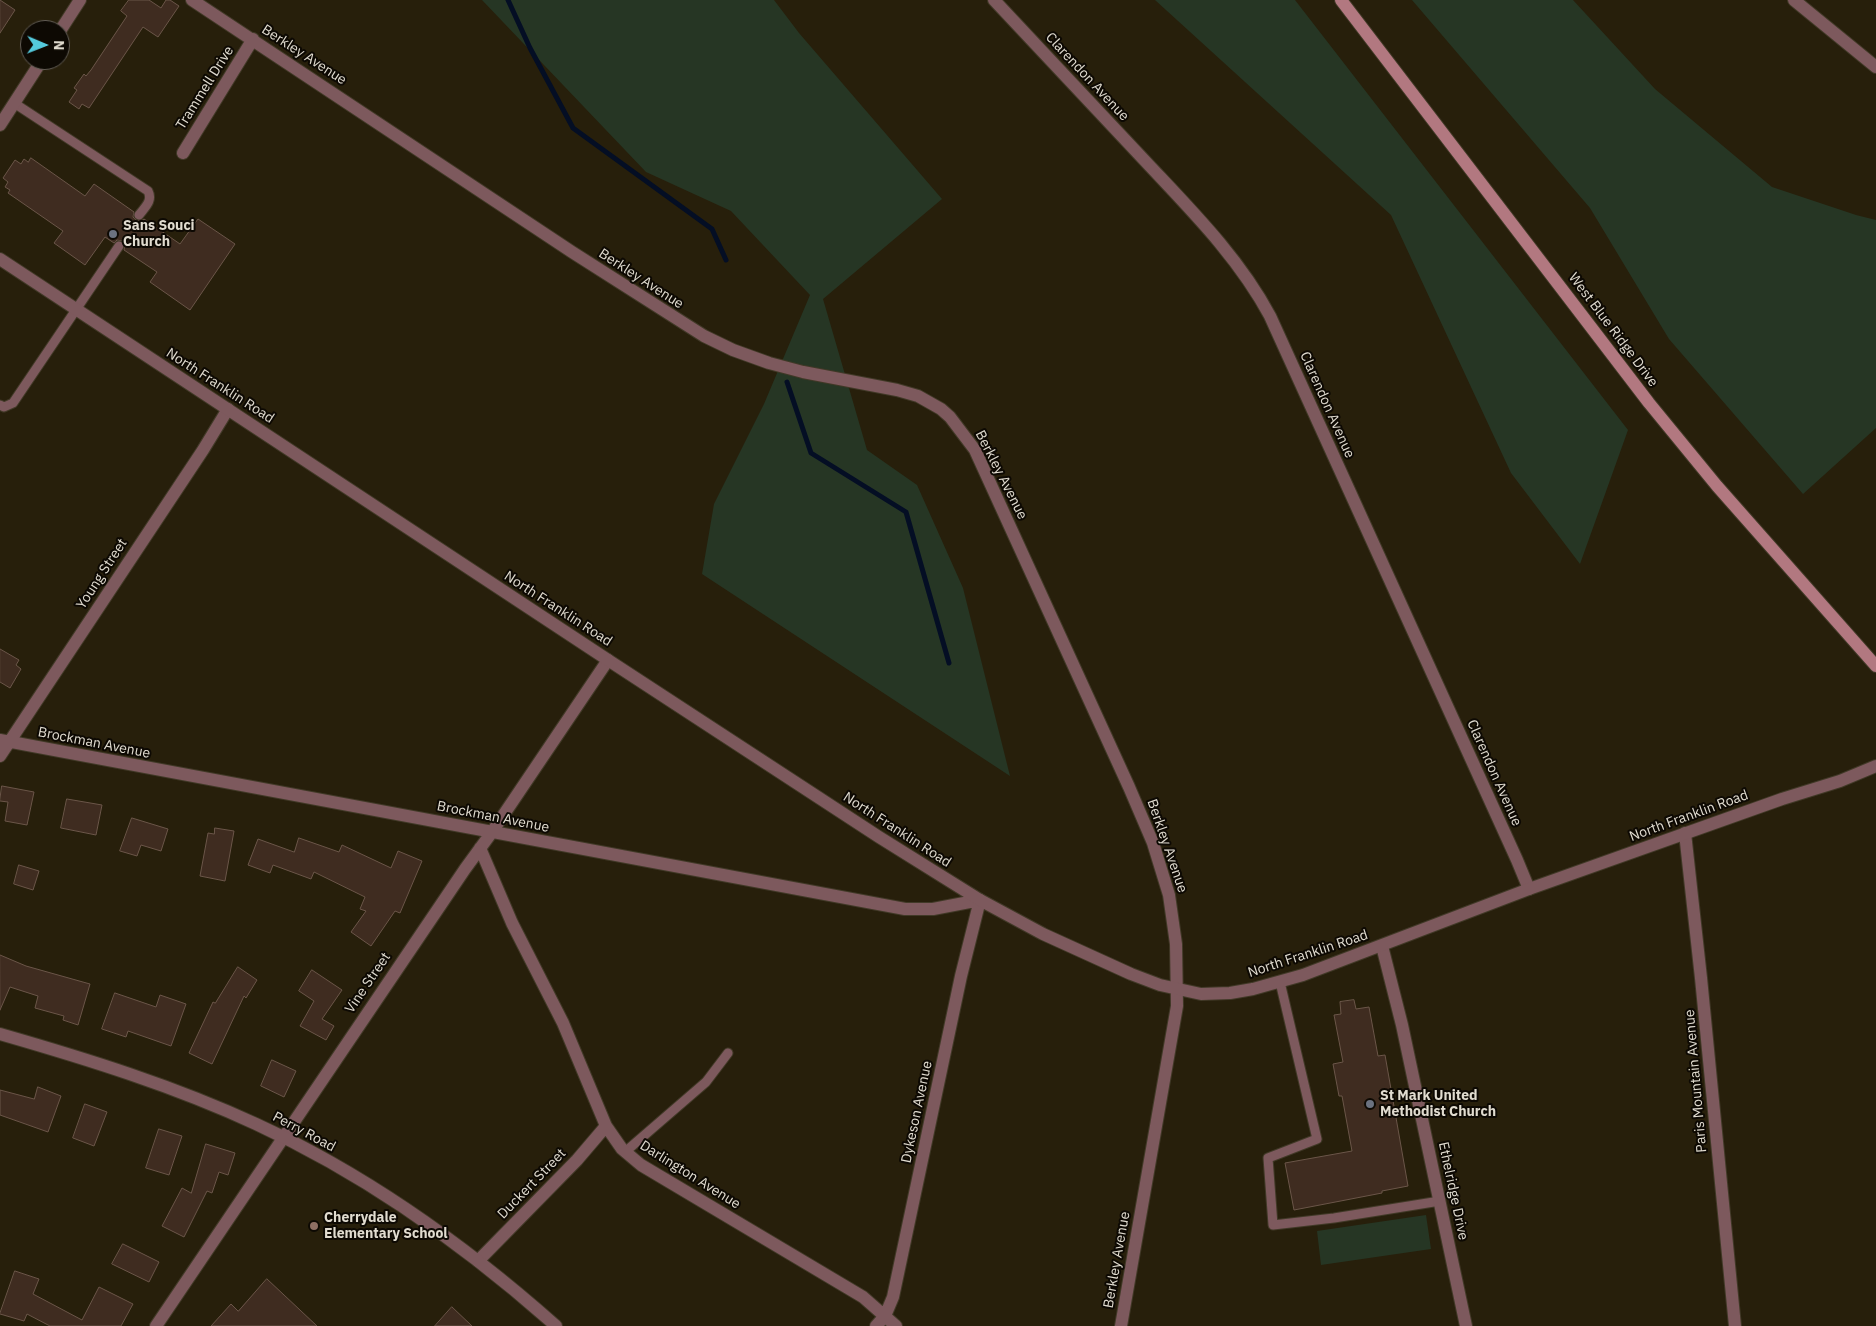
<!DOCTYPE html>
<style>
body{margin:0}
#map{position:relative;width:1876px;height:1326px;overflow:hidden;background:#271f0b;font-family:"IBM Plex Sans",sans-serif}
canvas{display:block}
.north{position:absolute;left:20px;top:20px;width:50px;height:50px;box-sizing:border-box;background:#0d0903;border:1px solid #625d55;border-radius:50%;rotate:91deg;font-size:14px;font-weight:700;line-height:20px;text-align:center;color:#e1dcd0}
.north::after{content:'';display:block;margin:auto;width:18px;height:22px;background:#54cadd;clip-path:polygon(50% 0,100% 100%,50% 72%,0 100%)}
</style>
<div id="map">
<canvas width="1876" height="1326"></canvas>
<div class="north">N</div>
</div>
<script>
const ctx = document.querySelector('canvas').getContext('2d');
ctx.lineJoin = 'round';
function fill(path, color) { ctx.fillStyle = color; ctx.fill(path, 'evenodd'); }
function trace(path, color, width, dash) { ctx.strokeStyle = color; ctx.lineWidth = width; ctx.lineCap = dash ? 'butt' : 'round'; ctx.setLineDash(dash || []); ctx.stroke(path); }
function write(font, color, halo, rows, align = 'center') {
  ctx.font = font + ' "IBM Plex Sans",sans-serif'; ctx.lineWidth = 4; ctx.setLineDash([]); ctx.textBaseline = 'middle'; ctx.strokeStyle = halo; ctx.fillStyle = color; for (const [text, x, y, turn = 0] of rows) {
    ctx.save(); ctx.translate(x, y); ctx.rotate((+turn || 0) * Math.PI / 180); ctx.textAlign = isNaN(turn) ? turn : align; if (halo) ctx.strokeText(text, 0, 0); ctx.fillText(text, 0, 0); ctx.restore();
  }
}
const green = new Path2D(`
 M482 0H774L799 33 942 199 823 299 867 450 917 485 963 588 1010 776 702 574 714 504 764 404 810 295 731 211 646 172Z
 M1155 0H1295L1628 430 1580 564 1511 473 1391 215Z
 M1412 0H1573L1655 89 1772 187 1856 215 1876 220V428L1803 494 1669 339 1590 208Z
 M1426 1215 1431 1249 1321 1265 1317 1231Z`);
const stream = new Path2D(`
 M508 0 530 48 573 128 712 229 726 260
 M787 382 811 453 906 512 949 663`);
const building = new Path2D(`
 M0 0 15 10 0 33Z
 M129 0H149L161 8 166 0H170L179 6 158 37 143 27 89 108 82 104 79 109 69 102 77 90 74 88 84 74 86 76 91 70 127 16 121 11Z
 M31 158 85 196 94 184 134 212 133 217 136 220 141 221 144 219 180 244 198 219 235 244 190 310 150 282 157 272 124 250 125 244 122 241 117 240 114 243 105 237 85 265 54 243 63 231 8 193 10 190 5 187 8 182 3 178 15 160 21 164 24 159 28 162Z
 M0 649 19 660 16 665 21 669 10 688 0 682Z
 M2 786 34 792 27 825 5 821 8 802 0 801Z
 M67 799 102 805 96 835 61 828Z
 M132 818 168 829 161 851 141 845 137 856 120 851Z
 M215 828 234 831 225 881 200 876 208 833 214 834Z
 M299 838 339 852 342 845 391 868 398 851 422 861 400 913 395 911 371 946 351 932 366 911 360 909 365 897 314 872 311 879 273 865 270 873 248 865 258 839 294 852Z
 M19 865 39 871 33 890 14 884Z
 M0 955 26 966 90 984 78 1025 63 1020 64 1016 35 1008 38 996 10 987 0 1010Z
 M238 967 257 980 246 998 244 996 212 1064 189 1053 213 1002 215 1003Z
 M312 970 342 990 322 1019 334 1026 326 1040 300 1026 314 1001 299 991Z
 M115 993 156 1007 160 995 186 1004 171 1046 128 1031 126 1037 102 1029Z
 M1354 1000 1356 1009 1369 1007 1378 1056 1385 1055 1408 1186 1382 1191V1193L1294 1210 1285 1163 1352 1151 1342 1096H1339L1333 1064 1343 1062 1334 1015 1341 1014 1340 1002Z
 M272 1060 296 1071 284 1097 261 1086Z
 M38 1087 61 1096 48 1132 0 1115V1090L34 1099Z
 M85 1104 107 1112 94 1146 73 1138Z
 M159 1129 182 1136 169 1175 146 1168Z
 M206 1144 235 1153 228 1175 219 1172 212 1193 207 1191 184 1237 162 1226 182 1188 191 1193Z
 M123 1244 159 1262 149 1282 112 1264Z
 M15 1271 39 1279 33 1294 82 1320 99 1287 133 1304 121 1326H50L27 1314 24 1321 0 1314Z
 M267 1279 317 1326H211L231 1304 238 1311Z
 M452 1307 472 1326H435Z`);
const service = new Path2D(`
 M14 103 148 191C153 201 145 207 139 215
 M0 405 4 407 13 403 119 246
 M1280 982 1317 1139 1268 1158 1273 1225 1334 1218 1440 1201
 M625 1152 706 1082 728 1053`);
const minor = new Path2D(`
 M192 0 572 252 704 336 733 350 769 363 803 372 897 390 918 396 941 409 950 417 975 450 1129 787 1153 843 1169 895 1176 944 1177 1006 1121 1326
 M994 0C1045 54 1096 109 1147 163 1192 211 1239 258 1270 316L1517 860 1529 889
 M1794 0 1876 67
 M183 153 253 39
 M0 740 905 909H933L980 900 961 976 893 1297 885 1316 876 1326
 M0 756 203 450 228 409
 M1685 833 1701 978 1735 1326
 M480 848 512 923 563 1023 606 1126 622 1149 641 1165 863 1297 896 1326
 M1382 946 1402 1025 1466 1326
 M478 1261 577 1160 606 1126
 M156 1326 465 869 492 832 608 660`);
const tertiary = new Path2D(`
 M60 31 80 0
 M0 125 42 60
 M0 259 608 660 879 837 980 900 1043 934 1131 974 1160 985 1201 994 1230 993 1253 989 1303 975 1529 889 1782 799 1840 781 1876 766
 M0 1034C87 1059 174 1086 256 1124 367 1175 466 1246 556 1326`);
const secondary = new Path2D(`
 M1341 0 1649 403 1717 486 1876 666`);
const markers = [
 [113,234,5,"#6b7280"],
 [1370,1104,5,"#6b7280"],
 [314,1226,5,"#8d6e63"]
];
const streetNames = [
 ["Berkley Avenue",304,55,33],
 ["Clarendon Avenue",1087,77,47],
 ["Trammell Drive",205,88,-58],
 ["Berkley Avenue",641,279,33],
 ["West Blue Ridge Drive",1613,330,53],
 ["North Franklin Road",220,386,33],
 ["Clarendon Avenue",1327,405,66],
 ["Berkley Avenue",1001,475,63],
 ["Young Street",102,574,-57],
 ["North Franklin Road",558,609,33],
 ["Brockman Avenue",94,743,11],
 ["Clarendon Avenue",1494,773,66],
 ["North Franklin Road",1689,816,-20],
 ["Brockman Avenue",493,817,11],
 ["North Franklin Road",897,830,33],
 ["Berkley Avenue",1167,846,71],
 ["North Franklin Road",1308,954,-18],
 ["Vine Street",368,983,-56],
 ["Paris Mountain Avenue",1696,1081,-95],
 ["Dykeson Avenue",917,1112,-78],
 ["Perry Road",304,1132,28],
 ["Darlington Avenue",690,1175,32],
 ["Duckert Street",532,1184,-46],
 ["Ethelridge Drive",1453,1191,78],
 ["Berkley Avenue",1117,1260,-80]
];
const poiNames = [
 ["Sans Souci",123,226],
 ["Church",123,242],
 ["St Mark United",1380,1096],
 ["Methodist Church",1380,1112],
 ["Cherrydale",324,1218],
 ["Elementary School",324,1234]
];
fill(green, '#263624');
trace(stream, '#040e24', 5);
fill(building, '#3f2c20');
trace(building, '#6b5649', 1);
trace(service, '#413927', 11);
trace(minor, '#413927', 14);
trace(tertiary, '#413927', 14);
trace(secondary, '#413927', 14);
trace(service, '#7d595d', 9);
trace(minor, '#7d595d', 12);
trace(tertiary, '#7d595d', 12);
trace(secondary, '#b27880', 12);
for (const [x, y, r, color] of markers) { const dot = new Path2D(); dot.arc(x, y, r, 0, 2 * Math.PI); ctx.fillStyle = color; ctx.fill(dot); trace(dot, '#0d0903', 2); }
write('14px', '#e1dcd0', '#0d0903', streetNames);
write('bold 14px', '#e1dcd0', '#0d0903', poiNames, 'left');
</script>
